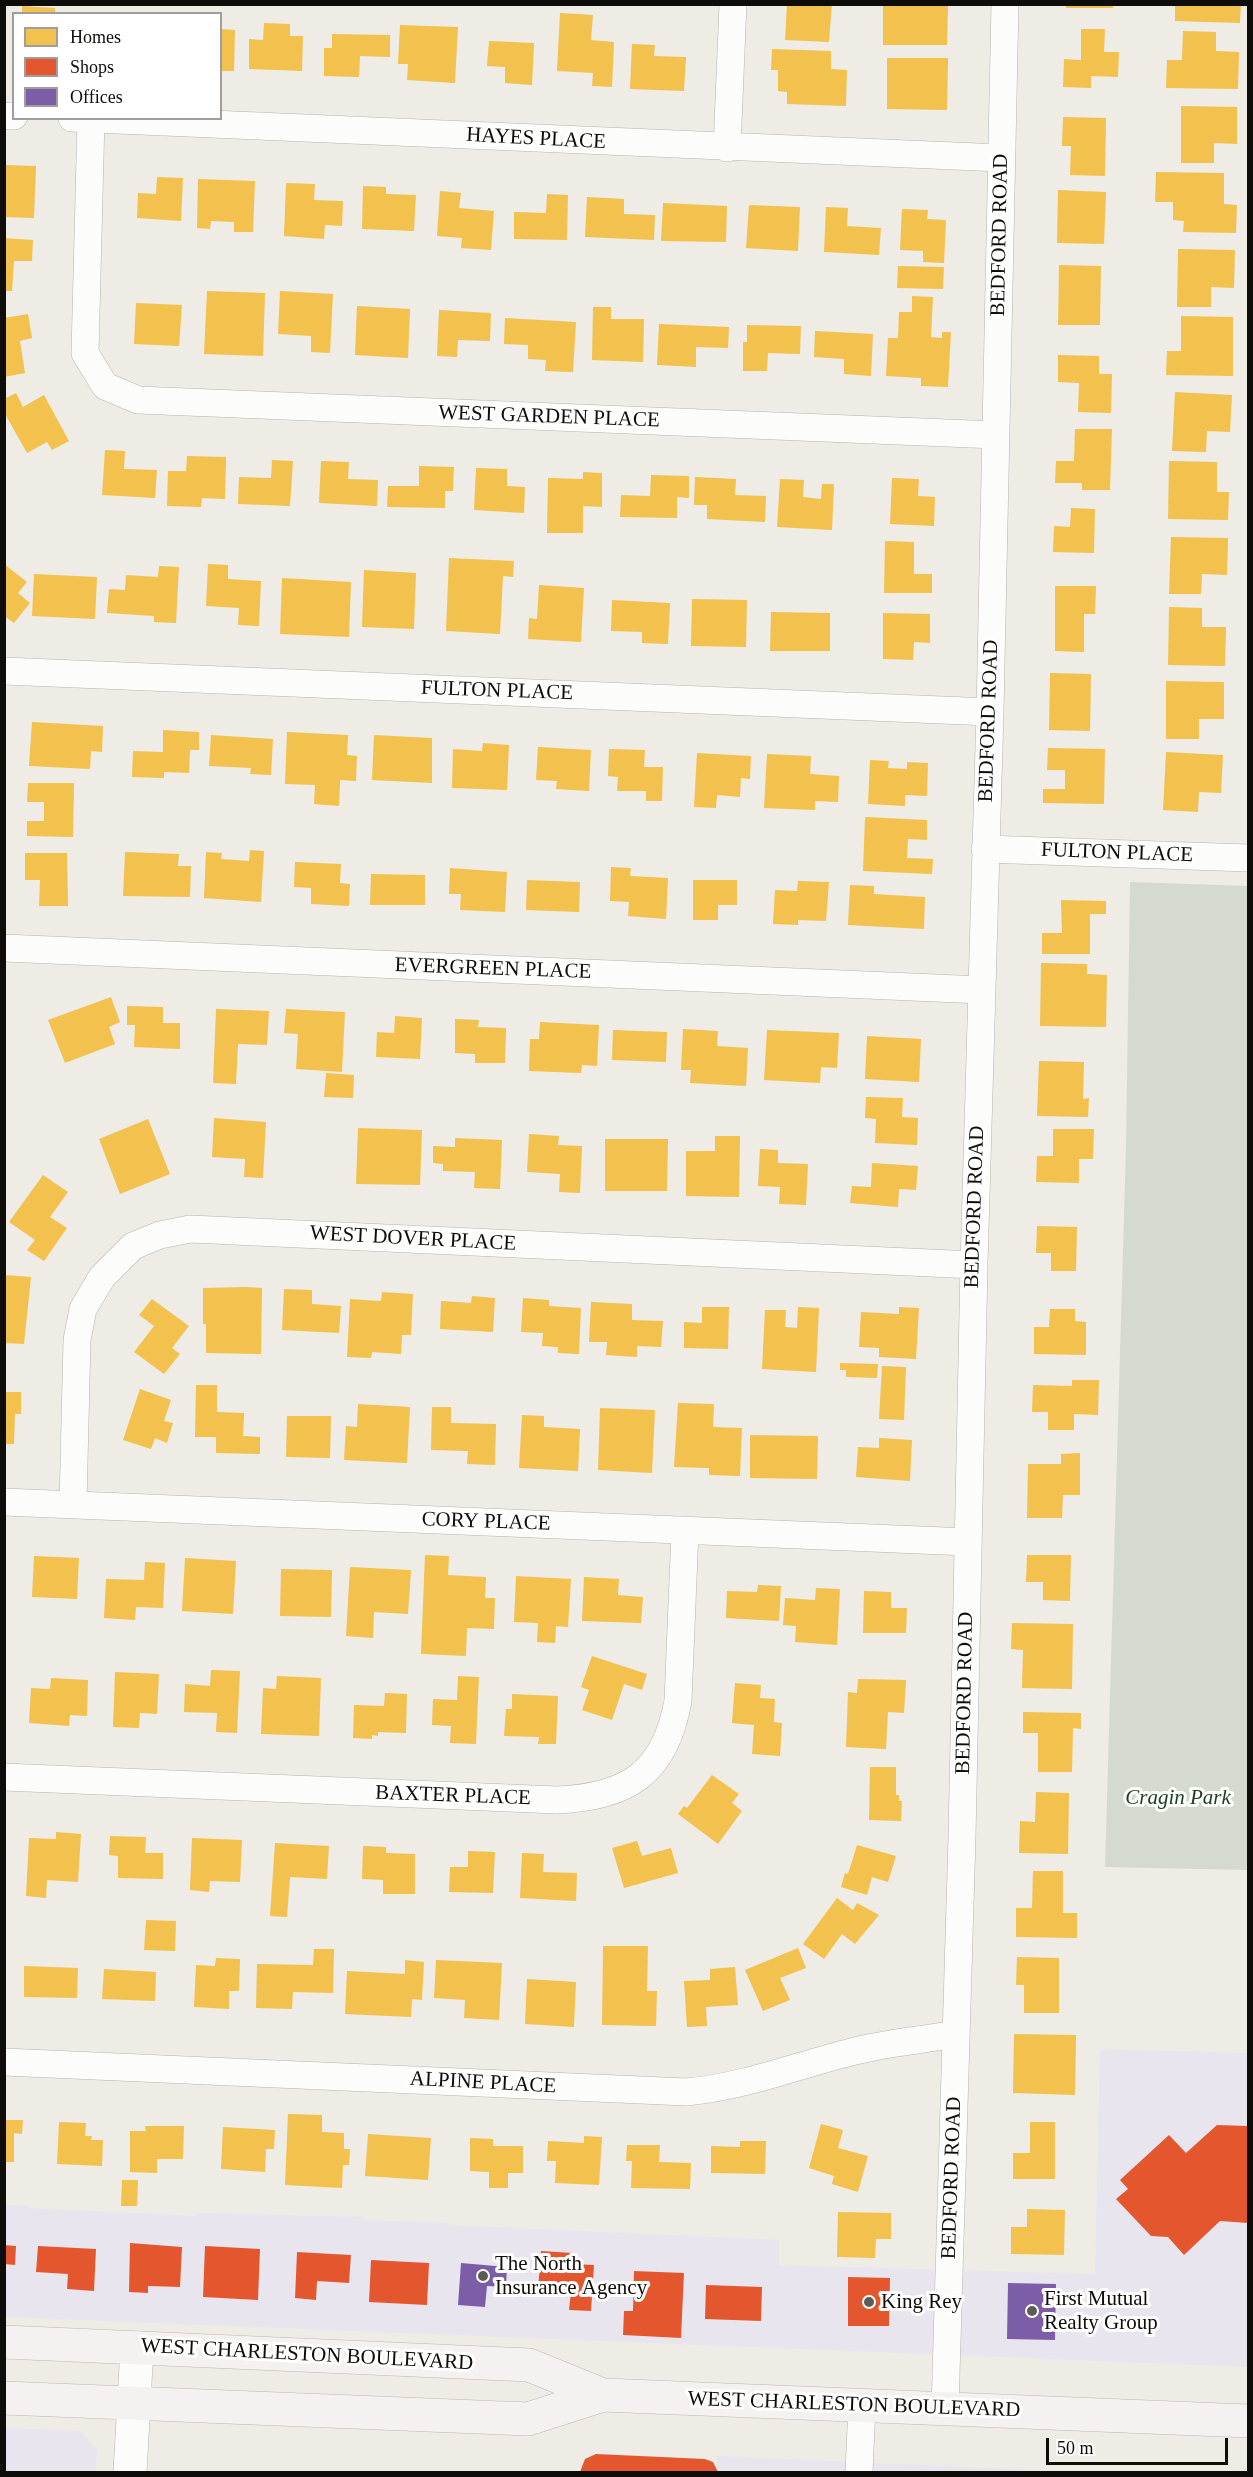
<!DOCTYPE html>
<style>
body{margin:0}
#map{position:relative;width:1253px;height:2477px;overflow:hidden;background:#eeece5;font-family:"Times New Roman",serif}
canvas{display:block}
.frame{position:absolute;inset:0;border:6px solid #0e0d09;pointer-events:none}
.legend{position:absolute;left:12px;top:12px;width:210px;height:108px;box-sizing:border-box;background:#fff;border:2px solid #9f9e9d;margin:0;padding:8px 10px;list-style:none;font-size:18px;color:#0e0d09}
.legend li{display:flex;align-items:center;gap:12px;height:30px}
.legend b{width:30px;border:2px solid #9f9e9d}
.scale{position:absolute;left:1046px;top:2438px;width:182px;height:27px;box-sizing:border-box;border:3px solid #0e0d09;border-top:0;padding-left:8px;font-size:18px;line-height:21px;white-space:nowrap;color:#0e0d09;-webkit-text-stroke:4px #fff;paint-order:stroke}
</style>
<div id="map">
<canvas width="1253" height="2477"></canvas>
<div class="frame"></div>
<ul class="legend">
<li><b style="height:16px;background:#f2c14e"></b>Homes</li>
<li><b style="height:16px;background:#e4572e"></b>Shops</li>
<li><b style="height:16px;background:#7b5ea7"></b>Offices</li>
</ul>
<div class="scale">50 m</div>
</div>
<script>
const ctx = document.querySelector('canvas').getContext('2d');
ctx.lineJoin = 'round';
function fill(path, color) { ctx.fillStyle = color; ctx.fill(path, 'evenodd'); }
function trace(path, color, width, dash) { ctx.strokeStyle = color; ctx.lineWidth = width; ctx.lineCap = dash ? 'butt' : 'round'; ctx.setLineDash(dash || []); ctx.stroke(path); }
function write(font, color, halo, rows, align = 'center') {
  ctx.font = font + ' "Times New Roman",serif'; ctx.lineWidth = 6; ctx.setLineDash([]); ctx.textBaseline = 'middle'; ctx.strokeStyle = halo; ctx.fillStyle = color; for (const [text, x, y, turn = 0] of rows) {
    ctx.save(); ctx.translate(x, y); ctx.rotate((+turn || 0) * Math.PI / 180); ctx.textAlign = isNaN(turn) ? turn : align; if (halo) ctx.strokeText(text, 0, 0); ctx.fillText(text, 0, 0); ctx.restore();
  }
}
const commercial = new Path2D(`
 M1100 2049 1248 2053V2367L5 2317V2205L30 2206V2208L195 2216 196 2213 363 2217V2220L447 2223V2225L779 2240V2265L1095 2274Z
 M5 2428 80 2431 97 2450 96 2472H5Z
 M596 2454 705 2459 713 2462 717 2470V2456L1077 2472H580L585 2459Z`);
const green = new Path2D(`
 M1130 882 1248 886V1870L1105 1867 1126 1148Z`);
const homes = new Path2D(`
 M787 4H832L829 42 785 40Z
 M883 4H948L947 45H883Z
 M1066 4H1113V8H1066Z
 M1175 4H1241L1240 23 1175 21Z
 M22 6 55 8V14H22Z
 M560 13 593 15 591 40 614 42 612 87 592 86 593 73 557 71Z
 M264 23 290 24V36H303L302 71 249 69V39L263 40Z
 M400 25 458 27 455 83 407 80 408 64H398Z
 M220 29 235 30 234 71H220Z
 M1081 29H1105L1104 52H1119L1118 77 1091 76V88L1063 87 1064 59 1081 60Z
 M1183 31 1216 32V51L1239 52 1238 89 1166 88 1167 60H1182Z
 M332 34 390 35V57L360 56 359 77 324 76V48H332Z
 M489 41 534 43 532 85 505 83V67L487 66Z
 M632 44 655 45 654 56 686 57 684 91 630 89Z
 M772 49 831 51V69L847 70 846 106 787 104V92L778 91V70H771Z
 M887 58H948L947 110 887 109Z
 M1181 106 1237 107V144L1214 143V163H1181Z
 M1063 117 1106 118 1105 176 1070 175 1071 146H1062Z
 M4 165 36 166 34 218 4 217Z
 M1156 172 1224 173V204L1237 205 1236 233 1183 232 1184 221 1173 220V202H1155Z
 M157 177 183 178 181 221 137 218 138 193 156 194Z
 M198 179 255 181 253 232H234V222L211 221 210 229 197 228Z
 M286 183 315 184 314 200 343 201 342 226 325 225 324 239 284 236Z
 M363 186 386 187V194L416 195 414 231 362 229Z
 M1058 190 1106 192 1104 244 1057 243Z
 M440 191 461 193 459 208 494 211 491 250 461 248 462 238 437 236Z
 M547 194 568 195 567 240 514 239V212L546 213Z
 M587 197 624 199V214L655 215 654 240 585 237Z
 M663 203 727 206 726 242 661 241Z
 M749 205 800 207 798 251 746 248Z
 M826 207 848 208 847 226 881 228 879 255 824 252Z
 M902 209 928 210 927 219 946 220 944 263 923 262V251L900 250Z
 M4 238 33 240 32 261H14L12 291H4Z
 M1178 249 1235 250 1234 288 1211 287V307H1177Z
 M1059 265 1101 266 1100 325H1058Z
 M898 266 944 267 943 289 897 288Z
 M207 291 265 293 263 356 204 354Z
 M280 291 333 294 330 353 311 352V336L278 334Z
 M912 296 933 297 931 337 942 338V332H951L948 387 921 386V378L886 376 888 338H898L899 312H912Z
 M136 303 182 305 179 346 134 344Z
 M357 306 410 309 408 358 355 355Z
 M593 307H611V319H644L643 362 592 360Z
 M439 310 491 313 490 341 458 340 457 357 437 356Z
 M28 314 32 338 20 341 25 373 4 377V318Z
 M1181 316 1233 317V376L1166 375 1167 351H1181Z
 M505 318 576 322 573 372 545 371 546 360 528 359V345L504 344Z
 M659 324 729 327 728 348 696 347V367L657 365Z
 M747 325 801 326 800 354 768 353 767 371H743V342H747Z
 M815 331 873 334 871 376 844 374V359L814 357Z
 M1058 355 1099 356V374H1112L1111 413 1078 412 1079 383 1058 382Z
 M1175 392 1232 395 1230 432 1207 431 1206 452 1172 451Z
 M16 393 23 407 44 395 69 441 52 450 47 442 27 453 4 412V399Z
 M1075 429H1112L1110 490H1082V483H1055L1056 461H1074Z
 M105 450 125 451 124 469 157 470 155 498 102 495Z
 M187 456 226 457 225 499 202 498 201 507 167 506 168 471H186Z
 M272 460 293 461 290 506 238 504 239 477 271 478Z
 M321 461 349 462 348 479 378 480 377 506 319 503Z
 M1169 461 1217 462V492H1229L1228 520 1168 519Z
 M419 466 454 467 453 491H445V508L387 507 388 486H419Z
 M476 468 507 469V486L525 487 524 513 474 510Z
 M583 472 602 473V507L583 506V533H547L548 478 583 479Z
 M651 475 689 476V498L677 497V518L620 517 621 495 650 496Z
 M695 477 736 479 735 495 766 496 765 522 707 519V505H694Z
 M892 478 919 479 918 496 935 497 934 526 890 524Z
 M780 479 804 480 803 497 821 499 822 484H834L832 530 777 527Z
 M1071 508 1095 509 1094 553 1053 552 1054 526 1070 527Z
 M1171 537 1228 538 1227 575 1202 574 1201 594H1169Z
 M885 541 914 542V574H932V593H884Z
 M449 558 514 561 513 577 503 576 500 634 446 631Z
 M4 564 27 582 18 593 30 603 14 623 4 616Z
 M208 564 228 565V579L261 581 259 626 238 625 239 608 206 606Z
 M159 566 179 567 176 623 154 622V616L107 613 109 589 125 590 126 575 158 577Z
 M364 570 416 573 414 629 362 627Z
 M34 574 97 577 95 619 32 616Z
 M282 578 351 582 349 637 280 634Z
 M539 585 584 588 581 642 528 639 529 618 537 619Z
 M1055 586H1096L1095 614H1084V652L1055 651Z
 M692 599 747 600 746 647 691 646Z
 M612 600 670 603 668 644 642 643V632L611 631Z
 M1169 607 1202 608V627H1226L1225 666 1168 665Z
 M771 612 830 613V651H770Z
 M883 613 930 614V643L914 642 913 660 883 659Z
 M1050 673 1091 674 1090 731 1049 730Z
 M1166 681 1224 682V719H1199V739H1166Z
 M32 722 103 726 102 752 91 751 90 769 29 766Z
 M163 730 199 732V750H190L189 773 164 772V778L132 777 133 751 163 752Z
 M287 732 348 735 347 755 357 756 356 781 340 780 339 806 314 804 315 785 285 784Z
 M211 735 273 739 271 775 250 774 251 768 209 766Z
 M374 735 432 738V783L372 780Z
 M483 743 509 745 507 790 452 788 453 749 482 751Z
 M538 747 591 750 589 791 556 789 557 781 536 780Z
 M1048 748 1105 749 1104 804 1043 803V789H1065V770H1047Z
 M609 749 645 750 644 767H663L662 801H646V791H617L618 777 608 776Z
 M1166 752 1223 755 1221 793 1199 792 1198 812 1163 810Z
 M697 753 751 756 750 779 741 778 740 797 717 795 716 808 694 807Z
 M767 754 811 756 810 774 839 776 838 802 815 801V810L764 808Z
 M870 760 889 761 888 768 907 769V762L928 763 927 796 905 795V806L868 804Z
 M28 783H74L73 837 27 836V821H44V802H27Z
 M865 817 927 820V840L908 839 907 858 933 859 932 874 863 871Z
 M250 850 264 851 261 902 204 898 206 852 222 853 221 859 249 861Z
 M125 852 179 854 178 866H191L190 897 123 896Z
 M25 853H67L68 906H39L40 880H25Z
 M295 862 341 864 340 883 350 884 349 906 311 904V888L294 887Z
 M611 867 631 868 630 876 668 878 666 919 628 916 629 902 610 901Z
 M450 868 507 872 505 912 460 910 461 894H449Z
 M371 874 425 875V905H370Z
 M527 880 580 882 579 912 526 910Z
 M693 880H737V905H718V920H693Z
 M798 881 829 882 826 921 798 920V925L773 924 775 890 797 891Z
 M850 885 874 886V894L925 897 924 929 848 925Z
 M1061 900 1106 901V914H1090V954H1042V933H1062Z
 M1041 963 1087 964V974L1107 975 1106 1027 1040 1026Z
 M111 997 120 1022 109 1027 115 1044 65 1063 48 1020Z
 M127 1006 163 1007V1023H180V1049L134 1047 135 1025H127Z
 M216 1009 269 1011 267 1045 238 1044 236 1084 213 1083Z
 M286 1009 345 1012 342 1072 296 1069 298 1034 284 1033Z
 M395 1016 422 1018 420 1059 376 1057 377 1032 394 1033Z
 M455 1019 479 1020 478 1027 506 1028 505 1063H475V1054L455 1053Z
 M540 1022 599 1025 597 1066 582 1065 581 1073 529 1071 530 1039H539Z
 M683 1029 718 1031 717 1046 748 1048 746 1086 690 1083 691 1070H681Z
 M613 1030 667 1032 666 1062 612 1060Z
 M767 1030 839 1033 837 1068 821 1067 820 1083 764 1080Z
 M867 1036 921 1039 919 1082 865 1079Z
 M1039 1061 1084 1062 1083 1099 1089 1098 1088 1117 1037 1116Z
 M326 1073 354 1075 353 1098 324 1097Z
 M866 1097 903 1098 902 1117 918 1118 917 1145 875 1143 876 1119 865 1118Z
 M214 1118 266 1122 263 1178 244 1177 245 1159 212 1157Z
 M148 1119 170 1174 120 1194 99 1139Z
 M358 1128 422 1130 420 1185 356 1184Z
 M1053 1129H1094L1093 1159H1079V1183L1036 1182 1037 1156H1053Z
 M529 1134 559 1136 558 1145 582 1146 580 1193 559 1192 560 1174 527 1172Z
 M715 1136H740L739 1197 686 1196V1151H715Z
 M455 1138 502 1140 500 1189 474 1188 475 1172 443 1171V1164L433 1163V1146L455 1147Z
 M605 1139H668L667 1191H605Z
 M760 1149 778 1150V1163L808 1164 806 1205 779 1204 780 1187 758 1186Z
 M872 1163 918 1166 916 1190 899 1189 898 1207 850 1203 852 1186 871 1187Z
 M43 1175 68 1192 50 1217 67 1228 44 1261 27 1250 35 1240 9 1222Z
 M1037 1226 1077 1227 1076 1271H1051V1253H1036Z
 M4 1275 31 1277 24 1344 4 1343Z
 M246 1287 262 1288 261 1354 206 1353V1324H203V1288Z
 M284 1289 312 1290V1304L341 1306 339 1333 282 1330Z
 M382 1292 413 1294 411 1335H402L401 1354 372 1352 371 1358 347 1357 350 1299 381 1301Z
 M472 1296 495 1298 493 1332 440 1329 441 1301 471 1303Z
 M523 1298 549 1300V1306L581 1308 579 1354 558 1353V1347L542 1346 543 1333 521 1332Z
 M152 1299 189 1326 172 1348 180 1354 164 1374 134 1352 154 1326 139 1315Z
 M591 1302 632 1304V1320L663 1321 661 1347 637 1346V1357L606 1355 607 1342H589Z
 M702 1307H729L728 1349 684 1348V1322L702 1323Z
 M798 1307 819 1308 816 1372 762 1369 765 1310H786L785 1327 797 1328Z
 M899 1307 919 1308 916 1359 879 1357V1348L859 1347 861 1312 899 1314Z
 M1050 1309H1075V1321L1086 1322V1355L1034 1354V1327H1049Z
 M840 1363 878 1364 877 1378 846 1377V1370H840Z
 M882 1366 906 1367 904 1420 879 1419Z
 M1072 1380H1099L1098 1415 1074 1414V1430H1048V1412H1032L1033 1385 1072 1386Z
 M196 1385H217V1412L244 1413 243 1436 260 1437V1454L216 1453V1437H195Z
 M140 1389 171 1400 164 1421 173 1423 167 1443 155 1438 151 1449 123 1440Z
 M4 1392H21V1414H15L14 1444H4Z
 M678 1403 714 1404 713 1427 742 1428 740 1476 709 1475V1468L674 1467Z
 M358 1404 410 1407 407 1463 344 1460 346 1426 357 1427Z
 M432 1407H451V1423L496 1424 495 1465 467 1464 468 1451 431 1450Z
 M600 1408 655 1410 652 1473 598 1470Z
 M522 1415 544 1416V1427L580 1429 578 1471 519 1468Z
 M287 1416H331L330 1458 286 1457Z
 M750 1435 818 1436 817 1479 750 1478Z
 M879 1438 912 1440 910 1481 856 1477 858 1447 879 1448Z
 M1080 1453V1495H1063L1062 1518H1027L1028 1464H1061V1454Z
 M425 1555 449 1556 448 1575 486 1577 485 1598H495L494 1629 467 1628 466 1656 421 1654Z
 M1027 1555H1071L1070 1601 1043 1600V1582H1026Z
 M34 1556 79 1558 77 1599 32 1597Z
 M185 1558 236 1561 233 1614 182 1611Z
 M145 1562 165 1563 163 1608 136 1607 135 1620 104 1618 106 1579 144 1580Z
 M350 1567 411 1570 408 1614 374 1612 373 1638 346 1636Z
 M281 1569 332 1570 331 1617 280 1616Z
 M516 1576 571 1579 568 1627 556 1626 555 1643 537 1642 538 1623 514 1622Z
 M584 1577 619 1579 618 1595 643 1597 641 1623 582 1621Z
 M758 1585 781 1586 779 1621 726 1618 727 1591 757 1592Z
 M816 1588 840 1589 837 1645 795 1642 796 1626 783 1625 785 1598 815 1600Z
 M864 1591 891 1592V1608H907L906 1633H863Z
 M1012 1623 1073 1624 1072 1689 1022 1688 1023 1650 1011 1649Z
 M592 1656 647 1674 642 1690 624 1684 612 1720 582 1710 589 1690 581 1687Z
 M211 1670 240 1671 237 1733 216 1732 217 1713 184 1712 185 1684 210 1686Z
 M115 1672 159 1674 157 1714 140 1713 139 1728 113 1727Z
 M277 1676 321 1678 319 1736 261 1734 263 1688 276 1689Z
 M458 1676 479 1677 476 1744 450 1743 451 1726 432 1725 433 1699 457 1700Z
 M51 1678 88 1680 87 1716 70 1715 69 1726 29 1723 31 1688 50 1689Z
 M858 1679 906 1680 904 1713 888 1712 886 1749 846 1747 848 1692 857 1693Z
 M735 1683 761 1685 760 1698 775 1699 774 1722 782 1723 780 1756 752 1754 754 1725 732 1723Z
 M385 1693 407 1694 406 1733 378 1732V1736L372 1735V1739L353 1738 354 1705 384 1706Z
 M512 1694 558 1696 556 1744H538L539 1737 504 1736 506 1709H512Z
 M1023 1712 1081 1713V1729L1073 1728 1072 1772H1038V1733H1023Z
 M870 1767H896V1795H899V1801H902L901 1821 869 1820Z
 M712 1775 739 1794 732 1803 742 1811 718 1844 678 1814 684 1806 687 1808Z
 M1036 1792 1069 1793 1068 1854 1019 1853 1020 1821 1035 1822Z
 M56 1832 81 1834 78 1882 47 1880 46 1898 26 1896 29 1838 56 1839Z
 M110 1836 146 1837 145 1853H163V1879L118 1878V1856L109 1855Z
 M192 1838 242 1840 240 1882 210 1881 209 1892 190 1890Z
 M637 1841 642 1856 671 1848 678 1873 624 1888 612 1848Z
 M275 1843 329 1846 327 1879 290 1877 287 1917 270 1916Z
 M857 1845 896 1856 888 1882 872 1877 867 1895 841 1887 845 1873 848 1874Z
 M363 1846 386 1847V1853L415 1854V1894H383V1880L362 1879Z
 M468 1851 495 1852 493 1893 449 1892 450 1867H468Z
 M522 1853 544 1854 543 1872 577 1873 576 1901 520 1898Z
 M1033 1871H1063V1913H1077V1938L1016 1937V1908H1032Z
 M837 1898 853 1910 857 1903 879 1915 855 1944 842 1934 824 1959 803 1944Z
 M146 1920 176 1921 175 1951 144 1950Z
 M603 1946H648L647 1991H657L656 2026 602 2025Z
 M798 1948 806 1968 780 1978 790 2000 763 2011 745 1970Z
 M314 1949H334L333 1993 293 1992 292 2009 256 2008 257 1964 313 1965Z
 M1017 1957 1059 1958V2013H1024V1985H1016Z
 M216 1958 240 1959 239 1991H229V2009L194 2007 196 1965 215 1966Z
 M405 1960 424 1962 422 2000 412 1999 411 2017 345 2014 347 1971 405 1974Z
 M436 1960 502 1963 499 2020 464 2018 465 2000 434 1998Z
 M24 1966 78 1968 77 1998 24 1997Z
 M735 1967 738 2005 706 2007 707 2026 687 2027 684 1981 710 1980V1969Z
 M104 1969 156 1972 155 2001 102 1999Z
 M527 1979 576 1982 574 2027 525 2024Z
 M1014 2034 1076 2035 1075 2095 1013 2093Z
 M288 2114 322 2115V2132L344 2133V2149H350L349 2165H343L342 2188 285 2185Z
 M4 2120H23L22 2134 14 2133V2162H4Z
 M59 2122 86 2123 85 2136H92L91 2140H103L102 2166 57 2164Z
 M1030 2122H1055V2179H1013V2153H1030Z
 M821 2124 843 2130 838 2148 868 2156 858 2192 832 2184 834 2176 809 2168Z
 M145 2126H184L183 2159H157V2173L130 2172V2131H146Z
 M223 2127 275 2130 274 2149H266L265 2172 221 2169Z
 M368 2134 431 2138 428 2180 365 2176Z
 M584 2136 602 2137 599 2185 555 2183 556 2161H547L548 2141 584 2143Z
 M470 2138 493 2139V2146H523V2173H508V2188H489V2172L470 2171Z
 M740 2141H766L765 2174 711 2173V2146L740 2147Z
 M627 2145H660L659 2162 691 2163 690 2189 631 2188 632 2161H626Z
 M122 2180H138L137 2206H121Z
 M1027 2209 1065 2210 1064 2255 1011 2254V2227H1027Z
 M838 2212 891 2213V2239H876L875 2258 837 2257Z`);
const shops = new Path2D(`
 M1217 2125 1248 2126V2223L1220 2221 1184 2255 1168 2237 1151 2236 1116 2199 1128 2189 1120 2180 1169 2135 1186 2153Z
 M130 2243 182 2247 180 2287 148 2286V2293L129 2292Z
 M4 2245 16 2246 15 2265 4 2264Z
 M38 2246 96 2249 94 2291 67 2289 68 2274 36 2272Z
 M205 2246 260 2249 258 2300 203 2297Z
 M541 2251 573 2253 572 2264 594 2265 591 2311 569 2310 571 2292 538 2290Z
 M297 2252 351 2255 349 2283 317 2281 316 2300 295 2298Z
 M371 2260 429 2263 427 2305 369 2302Z
 M634 2271 684 2273 681 2338 623 2335 624 2311H633Z
 M848 2277 890 2278 889 2326H848Z
 M706 2285 762 2287 761 2321 705 2319Z
 M596 2454 705 2459 713 2462 718 2472H580L585 2459Z`);
const offices = new Path2D(`
 M461 2263 507 2267 506 2287 487 2286 485 2307 458 2305Z
 M1008 2283 1056 2284 1055 2340 1007 2339Z`);
const minor = new Path2D(`
 M4 116H14
 M72 118 1001 158
 M91 119 85 353 105 386 138 400 996 435
 M727 148 733 4
 M4 671 990 712
 M985 849 1248 858
 M4 948 982 990
 M4 1502 968 1542
 M73 1505 77 1340 83 1309 102 1277 133 1246 160 1235 190 1229 974 1265
 M4 1777 557 1800C628 1797 665 1773 678 1701L685 1531
 M4 2062 686 2092C743 2087 796 2066 851 2052 885 2043 921 2040 956 2034
 M945 2409 962 1837 974 1265 990 712 1005 4
 M859 2472 862 2405`);
const tertiary = new Path2D(`
 M130 2472 137 2348`);
const primary = new Path2D(`
 M4 2342 529 2365 603 2395
 M4 2398 528 2419 603 2395 1248 2421`);
const markers = [
 [483,2276,6,"#5c5b56"],
 [869,2302,6,"#5c5b56"],
 [1032,2311,6,"#5c5b56"]
];
const streetNames = [
 ["HAYES PLACE",536,139,3],
 ["BEDFORD ROAD",1000,235,-89],
 ["WEST GARDEN PLACE",549,417,2],
 ["FULTON PLACE",497,691,2],
 ["BEDFORD ROAD",989,721,-88],
 ["FULTON PLACE",1117,853,2],
 ["EVERGREEN PLACE",493,969,2],
 ["BEDFORD ROAD",975,1207,-88],
 ["WEST DOVER PLACE",413,1239,3],
 ["CORY PLACE",486,1522,2],
 ["BEDFORD ROAD",965,1693,-89],
 ["BAXTER PLACE",453,1796,2],
 ["ALPINE PLACE",483,2083,3],
 ["BEDFORD ROAD",952,2178,-88],
 ["WEST CHARLESTON BOULEVARD",307,2355,3],
 ["WEST CHARLESTON BOULEVARD",854,2405,2]
];
const parkNames = [
 ["Cragin Park",1178,1798]
];
const poiNames = [
 ["The North",495,2264],
 ["Insurance Agency",495,2288],
 ["First Mutual",1044,2299],
 ["Realty Group",1044,2323],
 ["King Rey",881,2302]
];
fill(commercial, '#e9e5ee');
fill(green, '#d4dacf');
fill(homes, '#f2c14e');
fill(shops, '#e4572e');
fill(offices, '#7b5ea7');
trace(minor, '#b5b4af', 28);
trace(tertiary, '#b5b4af', 34);
trace(primary, '#bfb6b4', 34);
trace(minor, '#fcfcfb', 27);
trace(tertiary, '#fcfcfb', 33);
trace(primary, '#f6f1f1', 33);
for (const [x, y, r, color] of markers) { const dot = new Path2D(); dot.arc(x, y, r, 0, 2 * Math.PI); ctx.fillStyle = color; ctx.fill(dot); trace(dot, '#fff', 2); }
write('21px', '#0e0d09', '#fff', streetNames);
write('italic 21px', '#1c3f1b', '#fff', parkNames);
write('21px', '#0e0d09', '#fff', poiNames, 'left');
</script>
